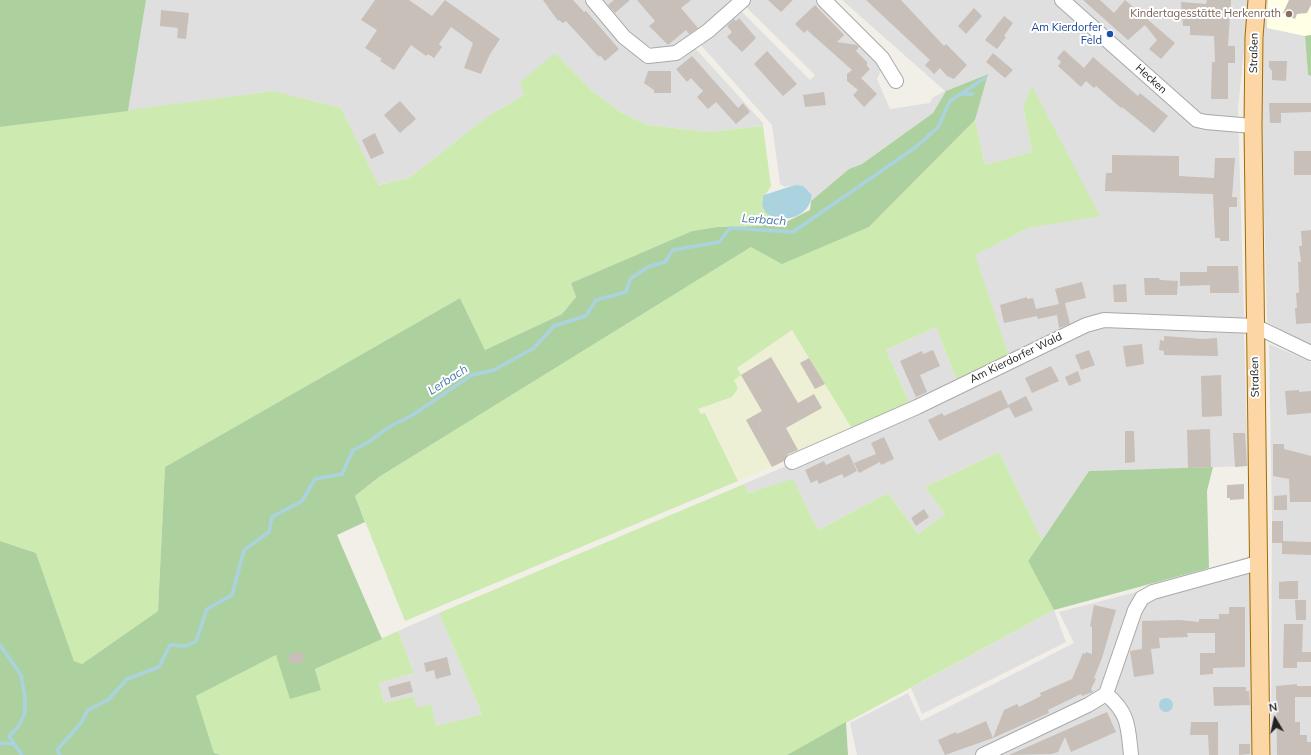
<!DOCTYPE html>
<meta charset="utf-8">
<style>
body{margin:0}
#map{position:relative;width:1311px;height:755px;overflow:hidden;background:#f2efe9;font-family:Mulish,sans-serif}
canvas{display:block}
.north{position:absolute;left:1255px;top:699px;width:40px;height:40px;-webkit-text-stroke:3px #fff;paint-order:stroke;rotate:351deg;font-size:11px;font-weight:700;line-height:16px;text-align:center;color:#222}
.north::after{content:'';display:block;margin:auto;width:14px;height:18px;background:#222;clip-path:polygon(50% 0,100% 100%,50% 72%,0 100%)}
</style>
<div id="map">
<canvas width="1311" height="755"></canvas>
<div class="north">N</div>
</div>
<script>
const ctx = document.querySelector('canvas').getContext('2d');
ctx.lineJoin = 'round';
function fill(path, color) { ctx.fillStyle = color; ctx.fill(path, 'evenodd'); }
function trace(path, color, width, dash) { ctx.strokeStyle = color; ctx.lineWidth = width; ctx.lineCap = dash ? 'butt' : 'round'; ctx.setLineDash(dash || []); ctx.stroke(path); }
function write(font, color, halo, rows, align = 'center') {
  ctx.font = font + ' Mulish,sans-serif'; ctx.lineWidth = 4; ctx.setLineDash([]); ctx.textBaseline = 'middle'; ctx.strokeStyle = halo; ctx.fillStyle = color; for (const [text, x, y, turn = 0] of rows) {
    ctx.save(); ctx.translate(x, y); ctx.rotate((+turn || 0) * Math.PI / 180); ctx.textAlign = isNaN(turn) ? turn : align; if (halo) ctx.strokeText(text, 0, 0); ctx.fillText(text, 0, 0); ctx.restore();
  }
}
const residential = new Path2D(`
 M146 0H584L627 48 642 59 650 61 667 62 674 60 694 47 763 123V126L709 132 648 125 622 113 593 92 555 53 524 95 488 116 409 178 377 185 341 108 272 91 128 111Z
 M603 0H731L700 31 667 51 641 44Z
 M747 0H818L878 61 882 69 877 79 890 109 930 103 932 98 945 91 842 0H1249L1238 109 1244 320 1103 314 1009 356 974 255 1028 228 1100 215 1023 107 1032 152 985 165 975 120 987 74 946 91 933 113 862 164 849 169 811 201 812 195 795 185 785 187 780 184 772 125 699 43 738 8 810 80 815 75 746 7Z
 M1264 0H1311V35L1305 36 1308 75 1311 76V345L1267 322 1262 131Z
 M1107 325 1242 331 1244 333 1248 466 1089 471 1042 540 999 452 925 487 945 514 918 534 888 493 818 530 793 480 747 493 744 484 825 449 910 404 886 350 936 327 957 381 1067 338Z
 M1269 344 1311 362V755H1271L1272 519Z
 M1250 556 1252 624V755H857L850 723 908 693 921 721 1074 643 1059 612 1136 592Z
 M1054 610 1066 642 922 714 911 688Z
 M439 613 482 714 436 726 416 708 413 696 384 703 379 683 414 673 398 631Z`);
const education = new Path2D(`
 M1268 0H1311V35L1305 36 1267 28Z`);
const farmland = new Path2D(`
 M792 330 854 432 738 481 705 413 701 415 698 409 732 397 733 380 737 368Z`);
const grass = new Path2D(`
 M555 53 593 92 622 113 648 125 709 132 763 126 771 186 762 200 763 204 770 215 775 218 763 226 717 227 692 231 571 283 576 297 562 314 485 350 460 298 165 467 158 611 82 664 74 661 36 553 0 541V127L273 91 341 108 378 185 409 178 488 116 524 95 520 82Z
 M1032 86 1100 216 1028 228 975 255 1009 356 957 381 936 327 886 350 910 404 854 432 792 330 737 368 741 375 734 380 738 388 732 397 698 409 701 414 705 413 738 481 405 621 355 496 379 477 751 247 869 227 975 120 985 165 1032 152 1023 107Z
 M999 452 1042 540 1028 561 1054 610 787 755H221L214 753 196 696 276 655 321 690 315 669 398 631 414 673 379 683 384 703 413 696 417 708 431 704 436 726 482 714 439 613 744 484 748 493 793 479 818 530 888 493 918 534 945 514 925 487Z`);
const forest = new Path2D(`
 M0 0H146L128 111 0 127Z
 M1311 35V76L1308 75 1305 36Z
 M988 74 975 120 869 227 782 264 751 247 379 477 355 496 365 522 337 535 382 639 315 669 321 690 290 699 276 655 196 696 214 753 221 755H0V541L36 553 74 661 82 664 158 611 165 467 460 298 485 350 562 314 576 297 571 283 692 231 717 227 762 226 775 218 784 223 810 210 811 201 849 169 862 164 933 113 946 91Z
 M1213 467 1207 491 1209 568 1054 610 1028 561 1089 471Z
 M846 722 848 755H787Z`);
const water = new Path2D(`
 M795 185 803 186 812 195C808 229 752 224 764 195Z
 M1159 705a7 7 0 1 1 14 0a7 7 0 1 1-14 0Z`);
const stream = new Path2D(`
 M960 94H973
 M0 645 21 675 25 697V713L18 727 9 736 14 744
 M0 743 14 744 22 755
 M60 755 57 750 81 723 88 710 108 700 127 679 159 667 170 645 186 646 196 641 207 609 232 595 244 550 269 532 272 517 302 501 315 479 342 474 353 450 367 443 389 427 411 416 472 375 494 370 534 348 554 326 586 316 596 300 626 292 630 279 648 267 665 262 673 250 719 242 730 228 793 232 916 147 938 127 950 101 985 78`);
const building = new Path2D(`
 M375 0H409L432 16 445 0 500 39 490 54 481 74 464 68 473 43 451 27 439 44 442 47 434 58 428 54 426 56 411 45 394 70 380 61 382 59 365 48 377 30 361 20Z
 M543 0H573L584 12 586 11 619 49 605 61 600 55 599 57 566 21 563 23 559 20 558 21Z
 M614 0H630L615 13 608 5Z
 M637 0H691L681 8 698 28 689 34 686 30 668 45 649 26 655 21Z
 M768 0H793L781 12Z
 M866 0H901L944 46 946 44 967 65 954 79 947 76 940 68 934 74 925 65 930 60Z
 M1083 0H1100L1114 13 1125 0 1175 43 1161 59 1149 49 1157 40 1145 25 1128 40Z
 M1207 0H1231L1228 46H1235V63H1228V99H1211L1212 62H1215L1214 36 1190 35V26H1183L1181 2 1206 4Z
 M1289 0H1311V5L1307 13 1297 14 1295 19 1283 13Z
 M815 5 844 35 837 42 857 45 859 47 856 51 867 62V66L870 69 861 78 877 94 864 107 853 95 858 90 847 81V74L852 70 807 30 804 33 795 24Z
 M974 8 982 16 966 34 958 26Z
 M161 10 189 13 186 39 177 38 178 28 160 26Z
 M1004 16 1013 23 1004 36 1006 37 997 49 985 40Z
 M739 18 756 38 742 52 727 37 732 32 727 26 734 19 736 21Z
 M1064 50 1084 68 1093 57 1138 96 1140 93 1168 116 1154 133 1122 107 1121 108 1096 86 1094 88 1086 81 1081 87 1058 66 1061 62 1057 58Z
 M767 51 797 84 783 96 754 64Z
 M993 53 1013 70 1005 78 986 62Z
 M692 56 738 108 743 103 750 112 736 124 716 102 708 109 697 97 703 91 691 78 687 82 676 69Z
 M1269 61H1287L1286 81 1272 80V71L1269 67Z
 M648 71H671V93H654V90L644 83Z
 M824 92 826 105 805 107 803 95Z
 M400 101 416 119 400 133 384 115Z
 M1269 103H1311V112L1281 113V123H1270Z
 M375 133 384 153 371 159 362 140Z
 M1294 151H1311V175H1294Z
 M1112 155 1179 156V176L1214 178 1215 158H1235L1232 197H1237V207H1229V241H1220V238H1215L1213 194 1105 191 1106 173H1112Z
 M1311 230V323L1296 324 1295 308H1297L1296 293H1299L1298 262H1301L1299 246H1302L1301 231Z
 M1207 266H1238L1239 293H1210V285L1180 286V272H1207Z
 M1144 278H1159L1160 280 1178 281 1177 295H1145Z
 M1082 282 1086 298 1065 303 1070 324 1059 328 1057 315 1038 319 1037 316 1004 323 1000 305 1027 297V299L1033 298 1036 309 1059 304 1055 289Z
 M1126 284 1127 302H1114L1113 285Z
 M1164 336 1203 339 1217 338 1218 356 1164 355V351L1159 350 1160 340 1164 341Z
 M1142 344 1144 364 1126 367 1123 346Z
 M933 350 940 366 920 375 927 392 916 397 900 361 922 351 923 354Z
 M1089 350 1095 365 1081 370 1075 355Z
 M771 357 798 403 814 394 822 408 786 428 798 450 788 454 784 461 772 467 746 420 762 411 741 375Z
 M809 358 825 384 815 389 800 363Z
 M1051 366 1059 381 1032 393 1025 378Z
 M1078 371 1081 381 1069 386 1065 377Z
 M1221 375 1222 416 1202 417 1201 376Z
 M1001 390 1008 405 1026 396 1033 410 1015 418 1009 407 939 441 928 420 942 413 944 416Z
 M1299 390V392L1311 391V413L1287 415 1285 391Z
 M1210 429 1211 467 1188 468 1187 430Z
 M1125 431H1134L1135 462 1125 463Z
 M1233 433H1245L1247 466 1235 467Z
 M884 437 894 459 881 465 880 462 859 473 854 463 876 454 871 443Z
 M1273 444H1284V449L1311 456V502H1290L1289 479 1273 476Z
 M849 454 857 471 844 478 842 474 819 484 817 480 811 483 805 470 824 461 826 465Z
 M1244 484V499L1230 500V498H1227V485Z
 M1287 495V510H1274V496Z
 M924 509 929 517 916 526 911 518Z
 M1272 521H1283V541L1311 542V555L1282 554V543H1272Z
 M1290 581H1298V599H1279V582Z
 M1295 600H1306V620H1296Z
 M1094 605 1116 610 1102 658 1094 678 1096 679 1091 689 1093 692 1082 696 1081 694 1048 710 1049 713 993 738 1004 710 1017 704 1019 707 1041 696 1040 693 1072 679 1083 653 1085 654 1086 652 1092 654V627L1090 626Z
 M1229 607H1245V667L1213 668V674L1200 675V653H1215V633H1187L1188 637 1159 638 1160 648 1151 649 1154 674 1134 677 1130 651 1142 649V621L1180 620 1199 622V619H1219V614H1229Z
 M1284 624H1303L1302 652H1311V662H1297V668H1283Z
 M302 651 304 661 291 665 288 655Z
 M447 657 451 675 436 679 434 670 426 672 424 663Z
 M410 681 413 692 391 698 388 687Z
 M1297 684V686H1311V697H1295V722H1300V735H1307V742H1311V755H1277L1276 686Z
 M1213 687H1246V691H1249L1250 705 1214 706Z
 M1107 712 1116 732 1071 752 1065 737 1058 752 1052 754 1009 755Z
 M986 721 993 738 945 755 938 740 956 732 957 734Z
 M1191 722H1218V755H1209L1208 735H1190Z
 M1239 744H1250V754L1239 755Z`);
const minor = new Path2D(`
 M593 0 624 37 648 56 676 53 708 31 743 0
 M824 0 882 58 896 81
 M1062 0 1197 120 1206 122 1253 126
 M792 462 917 407 1086 325 1104 320 1255 326 1311 353
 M1106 694C1129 713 1128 727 1131 755
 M983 755 1088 705 1106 694 1135 610 1142 598 1153 592 1258 563`);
const major = new Path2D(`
 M1257 0 1254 37 1253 126 1261 755`);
const markers = [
 [1289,14,4,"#8d6e63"],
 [1110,34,4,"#1a4fb4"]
];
const educationNames = [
 ["Kindertagesstätte Herkenrath",1281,14]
];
const transitNames = [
 ["Am Kierdorfer",1102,28],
 ["Feld",1102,41]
];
const streetNames = [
 ["Straßen",1254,53,-89],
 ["Hecken",1151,79,42],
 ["Am Kierdorfer Wald",1016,358,-26],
 ["Straßen",1255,377,-91]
];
const waterNames = [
 ["Lerbach",764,220,4],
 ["Lerbach",448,380,-33]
];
fill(residential, '#e0dfdf');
fill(education, '#ffffe5');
fill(farmland, '#eef0d5');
fill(grass, '#cdebb0');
fill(forest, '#add19e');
fill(water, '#aad3df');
trace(stream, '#aad3df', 3.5);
fill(building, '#c7bfb8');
trace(minor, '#a9a9a9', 16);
trace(major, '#a06b00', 19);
trace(minor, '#fff', 14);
trace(major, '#fcd6a4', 17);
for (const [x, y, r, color] of markers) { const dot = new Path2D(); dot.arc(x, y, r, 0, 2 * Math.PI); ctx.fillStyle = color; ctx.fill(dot); trace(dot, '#fff', 1.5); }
write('11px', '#785e54', '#fff', educationNames, 'right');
write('11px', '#164399', '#fff', transitNames, 'right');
write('11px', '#222', '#fff', streetNames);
write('italic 12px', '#4a7aab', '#fff', waterNames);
</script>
